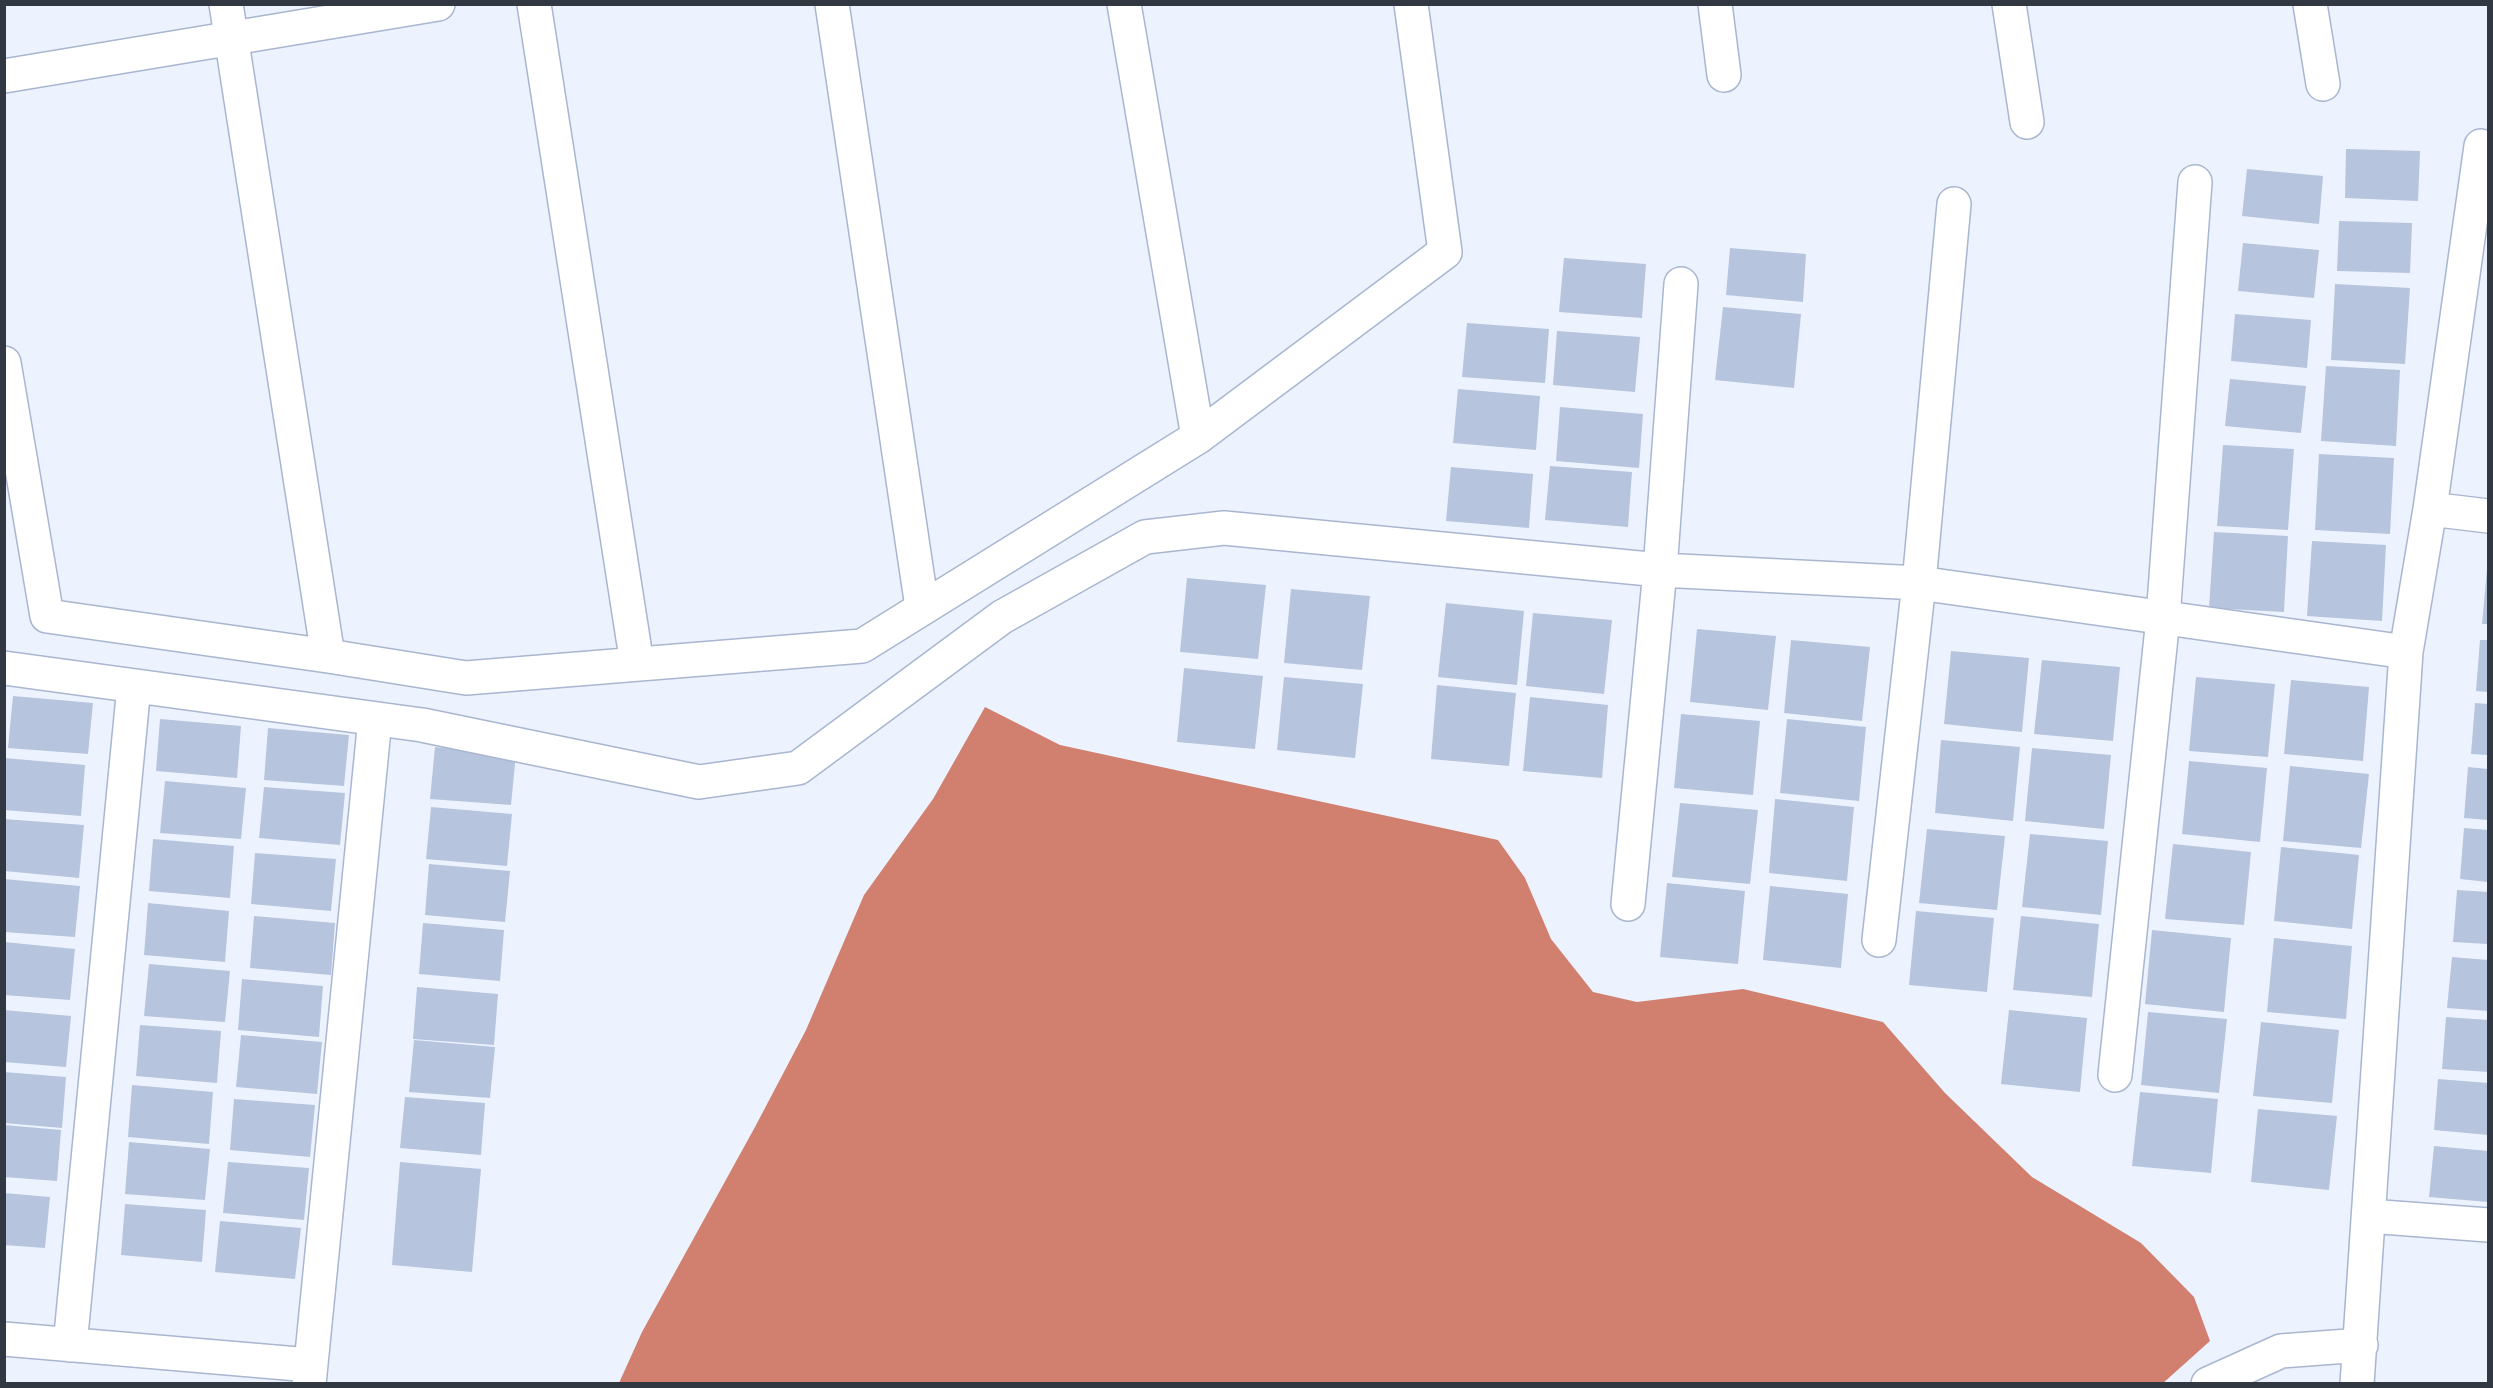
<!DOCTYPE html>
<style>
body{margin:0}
#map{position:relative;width:2493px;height:1388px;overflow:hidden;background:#edf3fe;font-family:"PT Sans",sans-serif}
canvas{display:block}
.frame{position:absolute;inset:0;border:6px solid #323842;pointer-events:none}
</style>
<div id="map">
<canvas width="2493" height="1388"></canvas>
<div class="frame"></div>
</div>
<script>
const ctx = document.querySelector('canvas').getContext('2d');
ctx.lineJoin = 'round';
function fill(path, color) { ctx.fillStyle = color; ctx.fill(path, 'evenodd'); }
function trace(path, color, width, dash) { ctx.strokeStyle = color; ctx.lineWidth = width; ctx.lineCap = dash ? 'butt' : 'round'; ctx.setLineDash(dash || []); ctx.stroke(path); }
const water = new Path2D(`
 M985 707 1060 745 1498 840 1525 878 1551 939 1593 992 1637 1002 1743 989 1883 1022 1945 1093 2032 1177 2141 1243 2194 1297 2210 1341 2162 1384 619 1383 642 1332 755 1127 806 1030 864 895 933 799Z`);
const building = new Path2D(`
 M2346 149 2420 151 2418 201 2345 198Z
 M2247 169 2323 176 2319 224 2242 216Z
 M2339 221 2412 223 2410 273 2337 271Z
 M2243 243 2319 250 2314 298 2238 291Z
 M1730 248 1806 254 1803 302 1726 295Z
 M1564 258 1646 264 1642 318 1559 312Z
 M2335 284 2410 288 2405 364 2331 360Z
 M1723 307 1801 314 1794 388 1715 380Z
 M2235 314 2311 320 2307 368 2231 361Z
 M1467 323 1549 329 1545 383 1462 377Z
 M1557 331 1640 337 1635 392 1553 385Z
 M2326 366 2400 370 2396 446 2321 441Z
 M2230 379 2306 386 2301 433 2225 426Z
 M1458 389 1540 396 1536 450 1453 443Z
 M1560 407 1643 414 1639 468 1556 461Z
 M2223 445 2294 449 2288 530 2217 526Z
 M2319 454 2394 458 2390 534 2315 530Z
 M1550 466 1632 472 1628 527 1545 520Z
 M1451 467 1533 474 1529 528 1446 521Z
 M2214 532 2288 536 2284 612 2209 608Z
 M2312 541 2386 545 2382 621 2307 616Z
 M2487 569H2488V624H2482Z
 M1187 578 1266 585 1258 659 1180 652Z
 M1291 589 1370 596 1362 670 1284 663Z
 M1446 603 1524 611 1517 685 1438 677Z
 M1533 613 1612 620 1604 694 1526 686Z
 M1697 629 1776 636 1768 710 1690 702Z
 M1791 640 1870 647 1862 721 1784 713Z
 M2480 640H2488V692L2476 691Z
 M1951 651 2029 658 2022 732 1944 724Z
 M2042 660 2120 667 2113 741 2034 734Z
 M1184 668 1263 676 1255 749 1177 742Z
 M1284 677 1363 684 1355 758 1277 750Z
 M2196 677 2275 684 2268 757 2189 751Z
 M2291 680 2369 687 2363 761 2284 754Z
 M1437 685 1516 693 1509 766 1431 759Z
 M13 696 93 703 88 754 8 748Z
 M1530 697 1608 705 1602 778 1523 771Z
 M2475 703 2488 704V755L2471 754Z
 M1681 714 1760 721 1753 795 1674 788Z
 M160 719 241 726 237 778 156 771Z
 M1787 719 1866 727 1859 801 1780 793Z
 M268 728 349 735 344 786 264 780Z
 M1941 740 2020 747 2013 821 1935 813Z
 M435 747 516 754 511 805 430 799Z
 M2032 748 2111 755 2104 829 2025 821Z
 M4 758 85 765 81 816 4 810Z
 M2189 761 2267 768 2260 842 2182 834Z
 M2290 766 2369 774 2361 848 2283 841Z
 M2468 767 2488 769V820L2464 818Z
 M165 781 246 788 241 839 160 833Z
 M264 787 345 793 340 845 259 838Z
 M1775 799 1854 807 1847 881 1769 873Z
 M1680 803 1758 810 1750 884 1672 877Z
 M431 807 512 814 507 866 426 859Z
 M4 819 84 825 79 878 4 871Z
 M2464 828 2488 830V882L2460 879Z
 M1927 829 2005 836 1997 910 1919 903Z
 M2030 834 2108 841 2101 915 2022 907Z
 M153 839 234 846 230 898 149 891Z
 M2173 844 2251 852 2244 925 2165 919Z
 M2281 847 2359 855 2352 929 2274 921Z
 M255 853 336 859 331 911 251 904Z
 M429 864 510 871 505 922 425 915Z
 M4 879 80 886 75 937 4 932Z
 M1667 883 1745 891 1738 964 1660 957Z
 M1770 886 1848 894 1841 968 1763 960Z
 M2457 890 2488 892V944L2453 942Z
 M148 903 229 911 225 962 144 955Z
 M1916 911 1994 918 1987 992 1909 985Z
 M254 916 335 923 331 975 250 968Z
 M2021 916 2099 924 2092 997 2013 990Z
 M423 923 504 930 500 981 419 974Z
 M2152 930 2231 938 2224 1012 2145 1004Z
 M2274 938 2352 946 2346 1019 2267 1012Z
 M4 942 75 949 70 1000 4 995Z
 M2452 957 2488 960V1011L2447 1008Z
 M149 964 230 971 225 1022 144 1016Z
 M242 979 323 986 319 1037 238 1030Z
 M417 987 498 994 494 1045 413 1039Z
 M4 1010 71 1016 66 1067 4 1062Z
 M2009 1010 2087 1018 2080 1092 2001 1084Z
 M2148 1012 2227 1019 2219 1093 2141 1085Z
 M2446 1017 2488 1020V1072L2442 1069Z
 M2261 1022 2339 1030 2332 1103 2253 1096Z
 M140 1025 221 1031 217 1083 136 1076Z
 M241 1035 322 1042 317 1094 236 1087Z
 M414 1040 495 1047 490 1098 409 1092Z
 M4 1072 66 1077 62 1128 4 1123Z
 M2438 1079 2488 1083V1135L2434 1130Z
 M132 1085 213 1092 209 1144 128 1137Z
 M2140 1092 2218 1099 2211 1173 2132 1166Z
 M405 1097 485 1103 481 1155 400 1148Z
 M234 1099 315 1105 310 1157 230 1150Z
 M2258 1109 2337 1116 2329 1190 2251 1182Z
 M4 1125 61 1130 57 1181 4 1177Z
 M129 1142 210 1149 205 1200 125 1194Z
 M2434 1146 2488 1151V1202L2429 1197Z
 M228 1162 309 1168 304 1220 223 1213Z
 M400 1162 481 1169 472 1272 392 1265Z
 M4 1193 50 1197 45 1248 4 1245Z
 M125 1204 206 1210 202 1262 121 1255Z
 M220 1221 301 1228 295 1279 215 1272Z`);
const street = new Path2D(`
 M226 4 328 656
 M534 4 637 664
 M832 4 922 607
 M1124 4 1198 437
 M1715 4 1724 75
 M2009 4 2027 122
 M2310 4 2323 84
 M4 76 438 4
 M4 363 47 616 328 656 466 678 862 646 1198 437 1445 252 1411 4
 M2430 509 2481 146
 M4 668 422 725 699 782 798 768 1002 617 1145 537 1224 528 1660 570 1919 583 2406 652 2430 509 2488 516
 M1628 904 1660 570 1681 284
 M1879 940 1919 583 1954 204
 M2115 1075 2163 618 2195 182
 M2369 1216 2488 1225
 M4 1339 310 1365
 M70 1345 134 686
 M309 1384 375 719
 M2208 1384 2281 1351 2361 1345
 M2357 1384 2406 652`);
fill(water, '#d17f6e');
fill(building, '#b6c4de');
trace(street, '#a9b6d0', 36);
trace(street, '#fff', 33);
</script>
